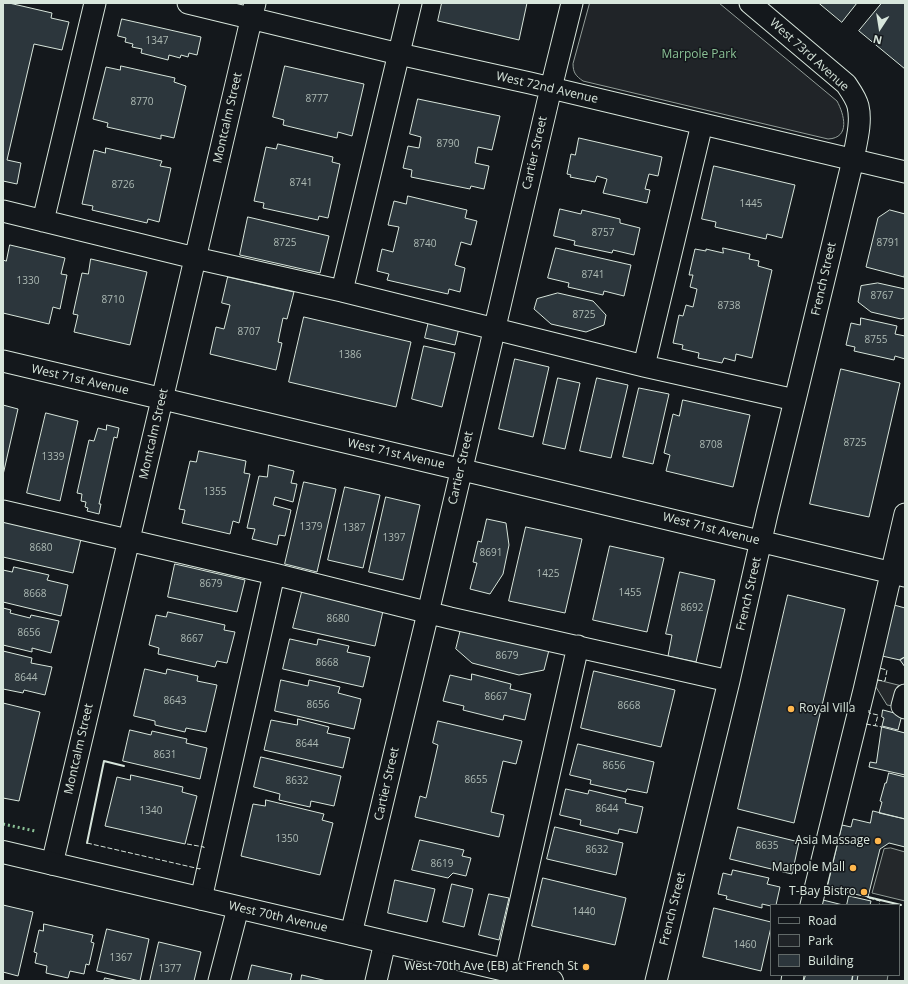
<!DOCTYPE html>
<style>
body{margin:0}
#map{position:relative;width:908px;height:984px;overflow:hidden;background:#14181c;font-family:"Open Sans",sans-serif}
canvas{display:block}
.frame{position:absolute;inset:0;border:4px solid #d8e6dc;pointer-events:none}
.legend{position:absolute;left:770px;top:904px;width:130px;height:72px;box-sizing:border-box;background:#14181c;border:1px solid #626a69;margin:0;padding:5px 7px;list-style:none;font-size:12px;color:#d8e6dc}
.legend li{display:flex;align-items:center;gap:8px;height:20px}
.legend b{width:20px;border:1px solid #626a69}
.north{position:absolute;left:860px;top:8px;width:40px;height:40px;-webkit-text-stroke:3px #14181c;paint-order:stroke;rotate:192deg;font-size:11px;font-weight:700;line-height:16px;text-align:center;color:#d8e6dc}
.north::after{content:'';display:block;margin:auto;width:14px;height:18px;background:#d8e6dc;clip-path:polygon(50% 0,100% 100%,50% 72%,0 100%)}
</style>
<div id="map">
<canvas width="908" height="984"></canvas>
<div class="frame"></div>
<ul class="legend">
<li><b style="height:5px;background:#14181c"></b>Road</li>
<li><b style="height:11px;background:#202428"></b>Park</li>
<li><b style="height:11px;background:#2c363c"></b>Building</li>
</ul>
<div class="north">N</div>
</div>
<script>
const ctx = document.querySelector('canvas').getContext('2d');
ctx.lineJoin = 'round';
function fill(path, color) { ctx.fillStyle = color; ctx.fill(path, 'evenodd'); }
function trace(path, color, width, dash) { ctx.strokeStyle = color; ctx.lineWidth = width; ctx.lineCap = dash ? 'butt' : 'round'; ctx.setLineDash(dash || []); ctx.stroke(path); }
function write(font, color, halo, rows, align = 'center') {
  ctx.font = font + ' "Open Sans",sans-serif'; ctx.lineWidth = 3; ctx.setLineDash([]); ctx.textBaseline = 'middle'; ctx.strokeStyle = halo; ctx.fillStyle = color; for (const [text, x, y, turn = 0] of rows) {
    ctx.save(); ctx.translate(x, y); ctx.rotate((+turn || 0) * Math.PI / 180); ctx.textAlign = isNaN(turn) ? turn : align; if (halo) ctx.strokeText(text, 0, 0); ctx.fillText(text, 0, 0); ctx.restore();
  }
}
const green = new Path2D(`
 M590 3H719L837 101C844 114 851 138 828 139L583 81C576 76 573 73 573 64Z`);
const parking = new Path2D(`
 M878 680 902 686 898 707 887 705 876 687Z
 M891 848 905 852V901L872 893 884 849Z
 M858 975H888L887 981H857Z`);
const building = new Path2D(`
 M3 3H9L52 13 51 18 69 22 62 50 34 44 7 160 21 163 17 184 3 181Z
 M442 3H527L519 40 438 21Z
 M819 3H857L842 22Z
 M882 3H905V69L859 31Z
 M122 19 201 37 197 55 189 53 188 57 181 55 180 58 169 55 168 60 141 53 142 49 132 47 133 44 125 42 126 38 118 36Z
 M121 66 175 78 174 82 186 86 174 138 161 135V139L107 127 108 123 93 119 106 67 120 70Z
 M285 66 364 84 352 136 338 132 337 138 283 125 284 120 273 117Z
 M418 99 500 116 492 150 478 147 475 163 489 166 484 189 471 186 470 189 411 177 412 170 403 168 408 146 419 148 421 137 410 134Z
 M579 138 662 157 658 176 649 174 645 189 650 190 647 203 603 193 607 179 597 176 595 182 570 177 571 175 567 174 571 154 575 155Z
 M278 144 333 157 332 162 340 164 328 218 319 216 318 220 263 208 264 203 254 201 266 147 276 149Z
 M106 148 162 161 160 166 171 168 159 222 148 219 147 223 92 210 93 206 82 204 94 150 105 153Z
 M714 166 795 185 782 238 767 234 766 239 715 227 716 222 702 219Z
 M408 196 467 210 465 218 477 221 471 245 461 242 455 265 465 268 460 292 449 289 448 294 387 280 389 274 377 271 382 249 393 252 399 227 388 225 394 201 406 204Z
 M560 209 581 214 582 210 620 219V223L640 228 634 255 613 250 612 253 574 245 575 241 554 236Z
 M890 210 905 214V271L904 277 866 267 878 218Z
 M248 217 329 236 320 273 240 255Z
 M10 245 65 258 61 274 67 275 60 309 53 307 49 324 3 313V260L6 261Z
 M556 248 631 265 624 296 604 291 603 295 568 287 569 283 548 278Z
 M723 248 750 254 749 259 759 261 758 266 772 270 752 358 736 354 735 361 724 358 722 363 698 358 699 353 682 349 683 345 673 343 679 315 683 316 686 305 693 307 697 289 690 287 693 275H689L695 249 706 251V249L723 253Z
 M91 259 147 272 130 345 74 332 78 315 73 314 82 273 88 274Z
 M228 277 294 292 287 319 283 318 278 342 282 343 276 370 210 354 216 327 224 329 230 305 222 303Z
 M878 283 905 289V318L901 319 871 312 858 302 861 286Z
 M558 293 593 301 606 315 604 325 586 332 551 324 534 309 537 299Z
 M304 317 411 342 396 407 289 382Z
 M861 318 897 326 895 334 905 336V359L895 356 894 360 854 351 855 347 846 345 851 323 860 325Z
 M429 321 459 328 455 345 425 338Z
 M424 346 455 353 442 407 412 399Z
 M515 359 549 367 533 437 499 429Z
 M841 369 900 383 869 517 810 504Z
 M558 378 580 383 565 449 543 444Z
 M597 378 628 385 611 458 580 451Z
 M639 388 669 394 653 464 623 457Z
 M683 400 750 415 733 487 666 471 670 455 664 453 673 414 679 416Z
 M3 405 18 409 3 475Z
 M46 413 78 421 60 501 27 493Z
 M107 425 119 428 117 438 114 437 99 504H101L99 514 87 511 88 508 85 507 86 502 81 501 82 494 77 493 89 440 94 441 98 428 106 430Z
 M199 451 246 461 244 473 250 474 239 523 233 521 230 534 182 523 185 510 179 509 190 461 196 462Z
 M269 465 294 471 291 483 297 484 293 502 275 497 273 505 291 510 285 536 279 535 277 545 252 539 255 529 247 528 259 476 267 477Z
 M304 482 336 489 317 572 285 564Z
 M345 487 380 495 363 568 328 560Z
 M386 497 420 505 403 580 369 572Z
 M487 519 506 523 509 545 503 574 490 594 470 589 477 563 473 562 478 541 481 542Z
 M3 521 81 539 73 573 3 557Z
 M526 527 582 539 565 613 509 601Z
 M610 546 664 558 647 632 593 620Z
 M175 564 245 580 237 612 168 597Z
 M14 567 49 575 47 580 68 585 61 616 3 602V570L12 572Z
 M680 572 715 580 696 662 668 656 672 635 666 634Z
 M302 592 383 611 375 646 293 628Z
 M788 595 845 609 794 823 738 809Z
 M894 605 905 608V657L900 660 882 656Z
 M3 608 11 610 10 613 30 618 31 615 59 621 51 653 32 648V652L3 645Z
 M168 612 225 625 224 630 235 632 227 663 217 661 215 667 158 654 159 648 149 645 156 615 166 617Z
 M461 629 549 650 544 670 519 675 472 663 456 649Z
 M290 639 317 645 318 639 349 646 347 652 370 657 363 687 283 669Z
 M3 651 32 658 31 663 52 667 45 695 24 690 23 693 3 689Z
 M905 657V667L900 660Z
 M145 669 166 674 167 669 198 676 197 681 217 685 206 732 186 728 185 732 155 725V721L134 716Z
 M594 671 675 690 661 747 581 728Z
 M472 674 511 684 510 689 531 694 525 720 504 715 503 720 463 710 464 706 443 701 450 675 471 680Z
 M281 680 308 686 309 680 340 687 338 693 361 699 354 729 275 711Z
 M3 703 40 712 19 801 3 798Z
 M883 710 902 715 898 730 882 726 884 718 882 717Z
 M298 719 329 727 327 733 350 738 343 768 264 750 271 720 297 725Z
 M438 721 522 741 516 764 503 761 491 812 504 815 499 837 415 817 420 796 426 798 438 745 433 743Z
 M882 727 905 733V775L869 767 870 762 876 763Z
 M130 730 151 735 152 731 187 739 186 743 207 748 200 779 123 761Z
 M578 744 654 762 647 793 627 789 626 792 590 784 591 780 570 775Z
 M261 757 341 776 334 806 311 801 310 807 279 800 280 794 254 787Z
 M889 773 905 777V819L879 813 882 802 880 801 885 783H886Z
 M131 775 183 787 182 792 197 796 185 844 105 826 117 777 130 780Z
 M566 789 588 794 589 790 626 799 625 803 643 807 637 833 619 829 618 834 580 825 581 820 560 815Z
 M266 800 324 814 322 820 333 823 320 875 241 856 253 804 265 806Z
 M873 811 905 819V847L889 843 880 849 868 897 827 888 842 825 851 827 853 819 870 823Z
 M555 827 623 843 616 875 547 859Z
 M738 827 799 842 792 874 730 859Z
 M420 840 464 850 462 856 471 858 466 876 453 873 448 878 412 870Z
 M733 870 769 878 767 884 780 887 776 905H771V906L762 904V908L726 899 727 896 718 894 723 873 731 875Z
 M543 878 626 898 615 945 532 926Z
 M395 880 435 889 427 922 388 913Z
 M452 884 473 889 464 927 443 922Z
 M489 894 509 898 499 940 479 935Z
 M849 896 871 901 870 905H847Z
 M823 900 843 905H822Z
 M3 905 33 912 18 976 3 972Z
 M714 908 771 922V927L761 971 703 957Z
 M44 924 93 935 91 942 94 943 89 965 86 964 84 974 70 971 68 978 46 973 47 966 35 963 37 953 34 952 39 930 43 931Z
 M107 929 149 939 140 981 97 971Z
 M159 942 201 952 194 981H150Z
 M252 965 292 974 290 981H248Z
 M302 975 327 981H301Z
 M806 975H853L852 981H804Z
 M853 975H858L857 981H852Z
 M105 978 119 981H104Z`);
const minor = new Path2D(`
 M188 3 399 54 530 83 905 172
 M3 211 195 258 342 291 644 366 795 400
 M43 221 95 3
 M342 291 411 3
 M3 361 484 475 905 576
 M644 366 702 124
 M3 511 274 574 450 618 729 681
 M905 695 902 706 905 708
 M52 864 157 421 255 3
 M201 899 274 574
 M811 905 864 690 905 514
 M351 934 428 613 551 88 572 3
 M505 970 578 646
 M219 981 238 908
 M376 981 385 942
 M656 981 729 681 767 514 795 400 853 160C856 143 862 123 858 106 856 98 850 90 846 84L750 3
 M792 981 793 975`);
const highway = new Path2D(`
 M3 852 552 981`);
const hedge = new Path2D(`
 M3 824 35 831`);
const fence = new Path2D(`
 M877 680 885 681 887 670 879 668
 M869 710V713L878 715 875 726
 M866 724 882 727
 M87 843 200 869V868
 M187 844 204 847V848
 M869 898 880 901 879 905`);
const wall = new Path2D(`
 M87 843 104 761 124 766
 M868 897 901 905`);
const markers = [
 [791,709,4,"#ffb74d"],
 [878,841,4,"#ffb74d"],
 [853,868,4,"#ffb74d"],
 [864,892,4,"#ffb74d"],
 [586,967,4,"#ffb74d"]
];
const numberNames = [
 ["1347",157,41],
 ["8777",317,99],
 ["8770",142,102],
 ["8790",448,144],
 ["8741",301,183],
 ["8726",123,185],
 ["1445",751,204],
 ["8757",603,233],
 ["8725",285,243],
 ["8791",888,243],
 ["8740",425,244],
 ["8741",593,275],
 ["1330",28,281],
 ["8767",882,296],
 ["8710",113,300],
 ["8738",729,306],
 ["8725",584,315],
 ["8707",249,332],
 ["8755",876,340],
 ["1386",350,355],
 ["8725",855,443],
 ["8708",711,445],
 ["1339",53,457],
 ["1355",215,492],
 ["1379",311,527],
 ["1387",354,528],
 ["1397",394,538],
 ["8680",41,548],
 ["8691",491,553],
 ["1425",548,574],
 ["8679",211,584],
 ["1455",630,593],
 ["8668",35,594],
 ["8692",692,608],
 ["8680",338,619],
 ["8656",29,633],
 ["8667",192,639],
 ["8679",507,656],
 ["8668",327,663],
 ["8644",26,678],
 ["8667",496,697],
 ["8643",175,701],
 ["8656",318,705],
 ["8668",629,706],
 ["8644",307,744],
 ["8631",165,755],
 ["8656",614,766],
 ["8655",476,780],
 ["8632",297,781],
 ["8644",607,809],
 ["1340",151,811],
 ["1350",287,839],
 ["8635",767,846],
 ["8632",597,850],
 ["8619",442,864],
 ["1440",584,912],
 ["1460",745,945],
 ["1367",121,958],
 ["1377",170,969]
];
const parkNames = [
 ["Marpole Park",699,55]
];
const streetNames = [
 ["West 73rd Avenue",809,55,42],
 ["West 72nd Avenue",547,88,13],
 ["Montcalm Street",228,118,-77],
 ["Cartier Street",535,153,-77],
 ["French Street",824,279,-77],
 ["West 71st Avenue",80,380,13],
 ["Montcalm Street",154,434,-77],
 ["West 71st Avenue",396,454,13],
 ["Cartier Street",461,468,-77],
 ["West 71st Avenue",711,529,14],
 ["French Street",749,594,-77],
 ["Montcalm Street",79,749,-77],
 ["Cartier Street",387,784,-77],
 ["French Street",673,909,-76],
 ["West 70th Avenue",278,917,13]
];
const poiNames = [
 ["Royal Villa",799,709,"left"],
 ["Asia Massage",870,841],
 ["Marpole Mall",845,868],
 ["T-Bay Bistro",856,892],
 ["West 70th Ave (EB) at French St",578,967]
];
fill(green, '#202428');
trace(green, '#939e99', 1);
fill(parking, '#24282b');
trace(parking, '#939e99', 1);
fill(building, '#2c363c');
trace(building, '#d8e6dc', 1);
trace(minor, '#d8e6dc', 23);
trace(highway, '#d8e6dc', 24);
trace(minor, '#14181c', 21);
trace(highway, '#14181c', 22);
trace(hedge, '#8ac095', 3, [2, 3]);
trace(fence, '#d8e6dc', 1, [5, 2]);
trace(wall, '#d8e6dc', 2);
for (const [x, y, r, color] of markers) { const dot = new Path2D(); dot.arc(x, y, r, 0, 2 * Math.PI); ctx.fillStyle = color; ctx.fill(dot); trace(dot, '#14181c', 1.5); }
write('10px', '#adbab4', null, numberNames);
write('12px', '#8ac095', '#14181c', parkNames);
write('12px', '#d8e6dc', '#14181c', streetNames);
write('12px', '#d8e6dc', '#14181c', poiNames, 'right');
</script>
